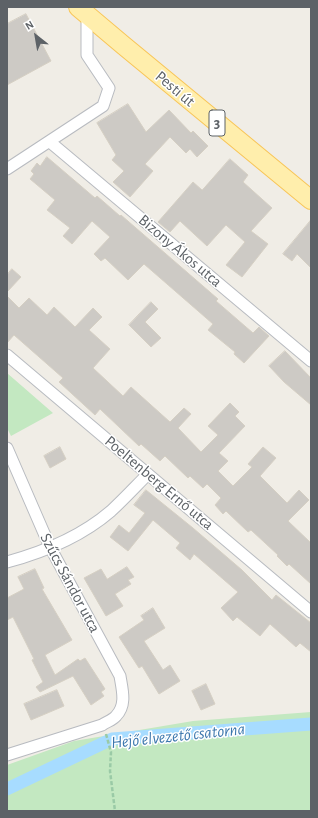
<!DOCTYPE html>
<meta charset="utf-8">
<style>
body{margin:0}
#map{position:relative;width:318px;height:818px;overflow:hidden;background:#f0ede6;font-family:"Alegreya Sans",sans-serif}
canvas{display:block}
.frame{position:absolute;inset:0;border:8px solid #5d6267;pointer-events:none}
.north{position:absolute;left:16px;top:16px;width:40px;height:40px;-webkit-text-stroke:3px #fff;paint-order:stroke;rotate:329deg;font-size:11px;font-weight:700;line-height:16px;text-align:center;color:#5d6267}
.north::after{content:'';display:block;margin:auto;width:14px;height:18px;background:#5d6267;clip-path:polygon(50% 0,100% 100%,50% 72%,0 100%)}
</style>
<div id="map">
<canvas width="318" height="818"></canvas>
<div class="frame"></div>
<div class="north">N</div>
</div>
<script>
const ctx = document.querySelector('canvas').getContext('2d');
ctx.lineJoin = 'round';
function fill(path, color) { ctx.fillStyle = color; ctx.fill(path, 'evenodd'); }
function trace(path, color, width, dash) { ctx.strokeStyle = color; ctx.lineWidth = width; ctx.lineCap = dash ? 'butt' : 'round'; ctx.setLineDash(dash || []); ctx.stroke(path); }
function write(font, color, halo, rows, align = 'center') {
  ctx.font = font + ' "Alegreya Sans",sans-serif'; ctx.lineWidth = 3; ctx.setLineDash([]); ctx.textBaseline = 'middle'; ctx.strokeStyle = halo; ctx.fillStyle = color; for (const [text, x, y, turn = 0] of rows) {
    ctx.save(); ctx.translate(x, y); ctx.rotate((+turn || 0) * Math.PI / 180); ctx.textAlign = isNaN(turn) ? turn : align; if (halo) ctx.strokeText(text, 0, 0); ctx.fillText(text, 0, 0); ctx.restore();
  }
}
const green = new Path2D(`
 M7 373 53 413 11 436 7 428Z
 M311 712V811H7V765L74 741 193 721Z`);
const canal = new Path2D(`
 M7 789 112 739 311 724`);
const building = new Path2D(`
 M26 14 51 61 7 85V24Z
 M128 104 146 132 169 110 191 133 193 131 208 146 197 157 190 149 186 153 170 137 145 164 153 171 130 197 113 182 124 171 112 160 116 155 97 123Z
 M47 157 95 198 97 196 120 216 121 215 218 299 216 301 253 333 259 327 269 336 244 363 234 354 235 352 208 330 213 324 144 264 128 280 105 258 101 261 94 254 110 237 92 221 72 244 63 236 70 228 47 210 55 200 30 179 34 174 31 171 37 163 40 166Z
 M230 159 248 175 243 182 272 208 251 231 268 244 242 277 226 265 245 242 226 225 207 246 180 221 170 232 158 222 193 182 202 190Z
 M311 220V268L297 254 292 261 283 254Z
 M12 269 21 277 7 292V275Z
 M7 296 19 308 29 298 47 315 54 307 75 327 93 308 102 317 89 330 110 349 93 368 123 396 131 387 170 422 184 408 191 414 178 428 201 452 218 435 208 426 230 403 239 412 235 416 245 426 219 453 228 461 218 471 233 486 252 467 248 464 263 447 276 458 260 476 287 503 299 490 309 500 288 521 311 543V584L289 564 287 566 277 556 278 555 251 530 248 532 226 511 223 514 215 505 221 498 207 484 203 488 190 476 188 478 165 456 160 461 141 444 139 446 100 409 95 415 59 382 63 378 14 335 7 343Z
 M151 302 158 309 145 322 161 338 151 347 129 325Z
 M285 351 311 378V405L284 382 269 366Z
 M60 447 66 459 50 468 44 456Z
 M146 490 193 528 242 570 272 600 276 595 311 623V652L300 643 296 647 270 624 260 636 237 617 233 621 221 608 238 592 194 554 190 560 176 548 180 543 153 520 128 551 110 537 119 525 129 533 145 513 134 505Z
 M127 567 134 577 128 580 131 584 115 594 123 606 106 616 84 578 101 569 107 579Z
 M35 569 44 588 42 589 72 640 45 655 55 675 78 659 80 661 85 658 105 689 101 692 104 696 91 705 73 676 40 692 36 687 43 682 32 660 34 659 13 617 7 620V598L24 589 18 577Z
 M153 608 165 628 144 641 163 670 170 665 180 681 159 694 142 666 139 668 119 637 144 620 141 616Z
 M206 684 215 704 201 710 192 691Z
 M57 690 64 706 31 720 24 704Z`);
const path = new Path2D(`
 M106 734 111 752 110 771 115 811`);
const minor = new Path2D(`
 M50 142 311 361
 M7 169 103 106 109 88 87 55V15
 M7 355 311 612
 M7 448 50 547 120 676C122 689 127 705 116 716 113 720 106 722 102 725L7 755
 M7 562C44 552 82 536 111 511 124 499 136 486 148 474`);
const primary = new Path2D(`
 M78 7 123 45 311 200`);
const shields = [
 [217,123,16]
];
const shieldNames = [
 ["3",217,123]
];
const streetNames = [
 ["Pesti út",175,89,40],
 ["Bizony Ákos utca",180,251,40],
 ["Poeltenberg Ernő utca",159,483,40],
 ["Szűcs Sándor utca",70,583,62]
];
const waterNames = [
 ["Hejő elvezető csatorna",178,736,-6]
];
fill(green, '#c3e8c1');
trace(canal, '#a7dcff', 13);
fill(building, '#cdcac5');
trace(building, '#d5cfc3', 1);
trace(minor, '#b8bbc0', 13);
trace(primary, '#f8c557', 20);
trace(path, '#9acaa6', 2.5, [4, 2]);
trace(minor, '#fff', 11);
trace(primary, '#ffeeac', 18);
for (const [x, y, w] of shields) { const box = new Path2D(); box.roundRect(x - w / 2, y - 13, w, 26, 3); ctx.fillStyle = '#fff'; ctx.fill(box); trace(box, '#5d6267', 1); }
write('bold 15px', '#5d6267', null, shieldNames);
write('16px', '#5d6267', '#fff', streetNames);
write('italic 17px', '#3c77ad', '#fff', waterNames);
</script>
